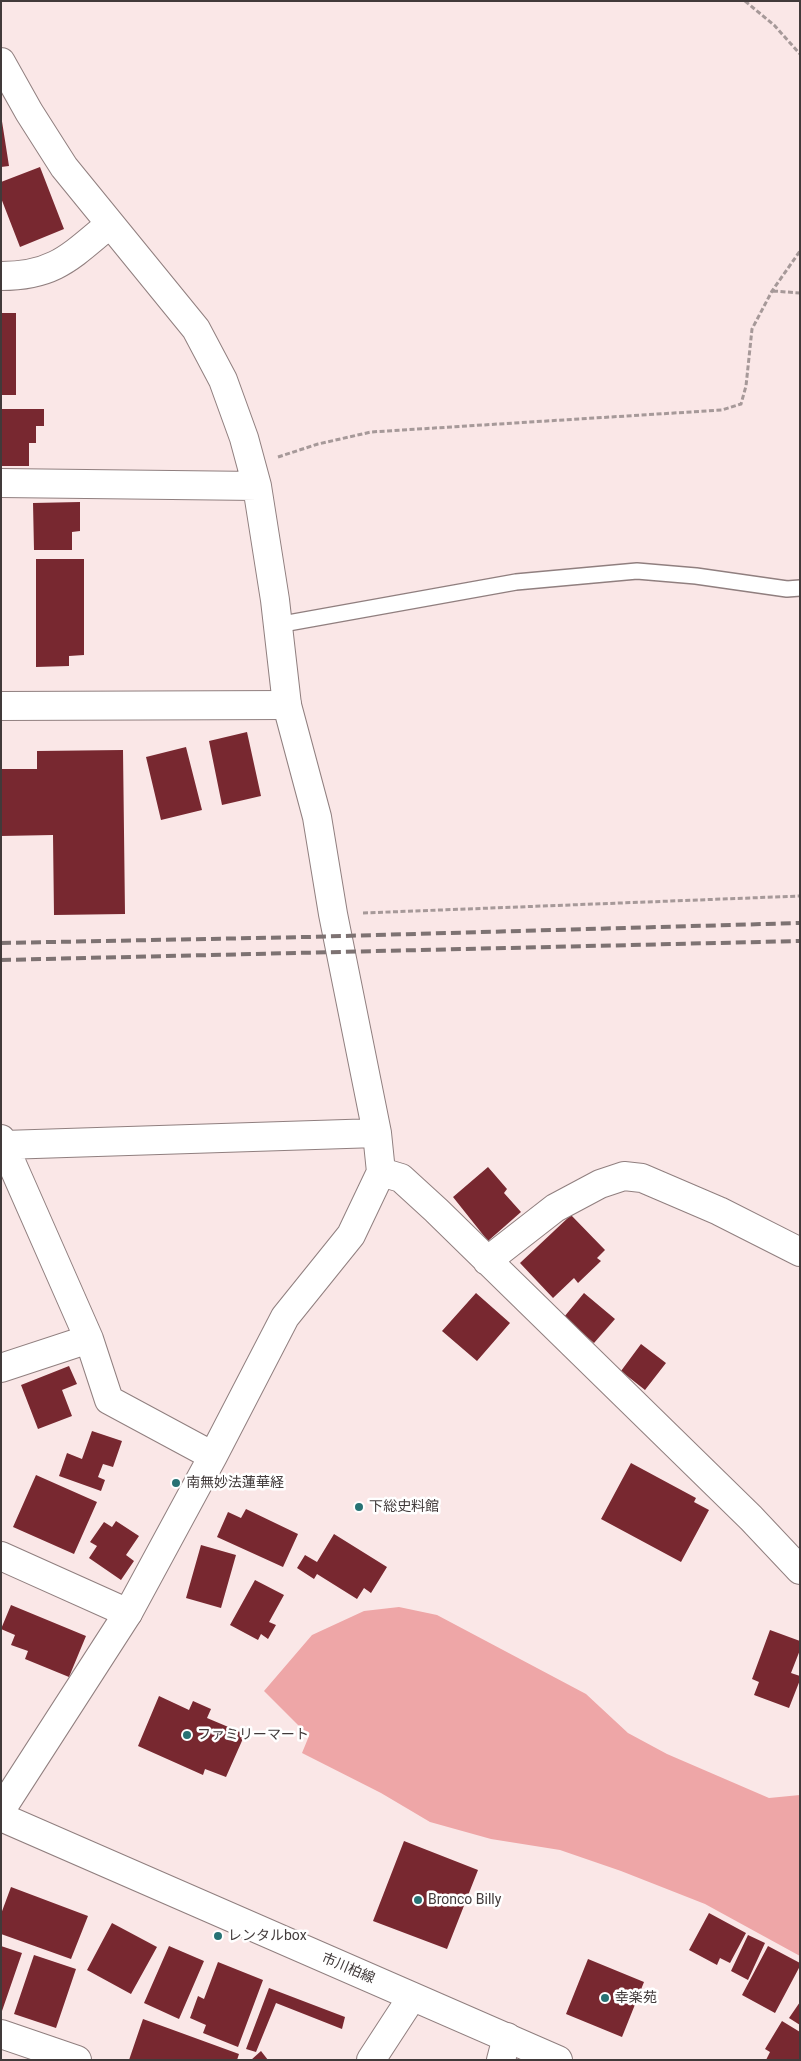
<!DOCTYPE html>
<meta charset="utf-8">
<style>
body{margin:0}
#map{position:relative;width:801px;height:2061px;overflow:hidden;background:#fae7e7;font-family:Roboto,sans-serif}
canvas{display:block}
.frame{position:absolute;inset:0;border:2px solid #413a3a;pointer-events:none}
</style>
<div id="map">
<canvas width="801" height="2061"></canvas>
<div class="frame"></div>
</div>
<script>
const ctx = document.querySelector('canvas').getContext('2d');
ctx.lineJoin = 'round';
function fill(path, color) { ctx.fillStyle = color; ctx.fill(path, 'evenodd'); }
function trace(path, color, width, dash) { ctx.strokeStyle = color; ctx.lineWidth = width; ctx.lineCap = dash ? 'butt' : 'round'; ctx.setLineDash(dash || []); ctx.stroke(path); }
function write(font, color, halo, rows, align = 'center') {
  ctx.font = font + ' Roboto,"Noto Sans JP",sans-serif'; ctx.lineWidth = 5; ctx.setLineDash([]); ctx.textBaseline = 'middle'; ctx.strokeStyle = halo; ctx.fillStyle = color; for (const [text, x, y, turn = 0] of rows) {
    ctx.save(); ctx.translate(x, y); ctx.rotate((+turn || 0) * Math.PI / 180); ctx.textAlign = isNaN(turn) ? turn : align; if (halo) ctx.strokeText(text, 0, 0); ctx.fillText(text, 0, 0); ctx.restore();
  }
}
const green = new Path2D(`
 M399 1607 437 1615 586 1694 628 1733 667 1754 769 1798 800 1795V1956L705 1904 621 1871 560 1850 491 1839 430 1822 381 1793 302 1753 309 1736 264 1691 312 1635 364 1611Z`);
const building = new Path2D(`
 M1 115 9 166 1 167Z
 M40 167 64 229 20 247 1 198V182Z
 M1 313H16V395H1Z
 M2 409H44V426H36V443H29V466H1Z
 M80 502V531L72 532V550H34L33 503Z
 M36 559H84V655L69 656V666L36 667Z
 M247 732 261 796 222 805 209 741Z
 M186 747 202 810 161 820 146 757Z
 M123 750 125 914 54 915 53 835 1 836V769H37V751Z
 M488 1167 507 1189 504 1193 521 1212 488 1241 453 1197Z
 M571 1215 605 1250 597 1258 601 1261 578 1283 574 1278 553 1298 520 1263Z
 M476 1293 510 1323 477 1361 442 1331Z
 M584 1293 615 1319 594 1343 564 1317Z
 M641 1344 666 1363 645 1390 621 1371Z
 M69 1366 77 1384 62 1390 72 1416 38 1429 21 1385Z
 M92 1431 122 1441 113 1467 103 1464 98 1477 105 1480 101 1491 59 1476 67 1453 82 1459Z
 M631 1463 696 1498 694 1502 709 1510 681 1562 601 1519Z
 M36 1475 97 1502 74 1554 13 1527Z
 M246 1509 298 1534 283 1567 217 1537 228 1512 241 1518Z
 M116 1521 139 1536 126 1555 134 1561 121 1580 89 1558 97 1546 90 1542 104 1522 112 1527Z
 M334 1534 387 1567 371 1593 364 1588 357 1599 317 1574 314 1579 297 1568 305 1555 317 1562Z
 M201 1545 236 1555 221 1608 186 1598Z
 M255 1580 284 1595 269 1622 276 1625 268 1639 261 1634 258 1640 230 1625Z
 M11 1605 86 1636 69 1677 25 1659 28 1651 11 1645 15 1635 1 1629Z
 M770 1630 800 1641V1650L791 1673 800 1676V1680L789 1708 754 1695 759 1682 752 1679Z
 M159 1696 189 1710 193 1701 211 1709 207 1718 245 1734 226 1777 205 1769 203 1775 138 1746Z
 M404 1841 478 1870 447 1949 373 1921Z
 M11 1887 88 1916 71 1959 1 1934V1914Z
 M709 1913 746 1933 730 1963 720 1958 717 1965 689 1950Z
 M112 1923 157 1947 131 1994 87 1970Z
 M748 1935 765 1943 748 1980 731 1971Z
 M1 1946 22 1953 2 2011H1Z
 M169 1946 204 1961 179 2019 144 2003Z
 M768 1946 800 1963V1966L775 2013 742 1995Z
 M34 1955 76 1969 56 2028 14 2014Z
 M588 1959 644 1982 622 2037 566 2014Z
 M218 1962 263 1980 238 2047 203 2033 206 2025 190 2018 198 1996 204 1999Z
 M269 1988 345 2017 342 2029 276 2003 256 2052 246 2049Z
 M800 2002V2025L789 2018Z
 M143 2019 239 2054 237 2060H129Z
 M782 2021 800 2032V2060H766L770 2052 765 2049Z
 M261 2051 268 2060H251Z`);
const path = new Path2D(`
 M745 1 774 25 800 54
 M773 291 800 293
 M278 457 318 444 371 432 722 410 741 404 746 386 752 329 772 291 800 251
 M363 913 800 896`);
const lane = new Path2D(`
 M277 625 516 582 637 571 696 576 787 589 800 588`);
const street = new Path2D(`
 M1 62 29 112 64 167 196 329 223 380 244 438 257 486 275 600 287 705 317 817 333 914 377 1133 381 1172 351 1235 285 1317 213 1456 128 1613 1 1810
 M1 276C55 276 71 256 110 224
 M1 483 257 486
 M1 1139 89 1339 109 1400 213 1456
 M4 1145 377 1133
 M381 1172 401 1178 436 1210 751 1518 800 1570
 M487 1261 555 1208 600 1184 624 1176 642 1178 719 1211 800 1252
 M1 1368 89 1339
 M1 2034 77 2060
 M371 2060 412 1997
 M501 2060 507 2037`);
const secondary = new Path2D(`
 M1 706 287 705
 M1 1556 128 1613`);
const primary = new Path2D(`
 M1 1817 558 2060`);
const rail = new Path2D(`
 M1 943 307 937 800 923
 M1 960 800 941`);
const markers = [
 [176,1483,5,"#277274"],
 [359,1507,5,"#277274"],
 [187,1735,5,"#277274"],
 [418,1900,5,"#277274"],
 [218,1936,5,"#277274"],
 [605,1998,5,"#277274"]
];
const poiNames = [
 ["南無妙法蓮華経",186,1483],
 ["下総史料館",369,1507],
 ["ファミリーマート",197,1735],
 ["Bronco Billy",428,1900],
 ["レンタルbox",228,1936],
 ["幸楽苑",615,1998]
];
const streetNames = [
 ["市川柏線",348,1969,23]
];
fill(green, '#eea6a7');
fill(building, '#782830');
trace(lane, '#907f7f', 18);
trace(street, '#907f7f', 30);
trace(secondary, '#907f7f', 30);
trace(primary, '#907f7f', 30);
trace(path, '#a69999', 3, [5, 2.5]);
trace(lane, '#fff', 15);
trace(street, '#fff', 28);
trace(secondary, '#fff', 28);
trace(primary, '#fff', 28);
trace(rail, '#7d7272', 4, [10, 5]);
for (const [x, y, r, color] of markers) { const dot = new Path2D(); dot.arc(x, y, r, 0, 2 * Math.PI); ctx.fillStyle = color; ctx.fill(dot); trace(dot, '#fff', 2); }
write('14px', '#413a3a', '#fff', poiNames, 'left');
write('14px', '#413a3a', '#fff', streetNames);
</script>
